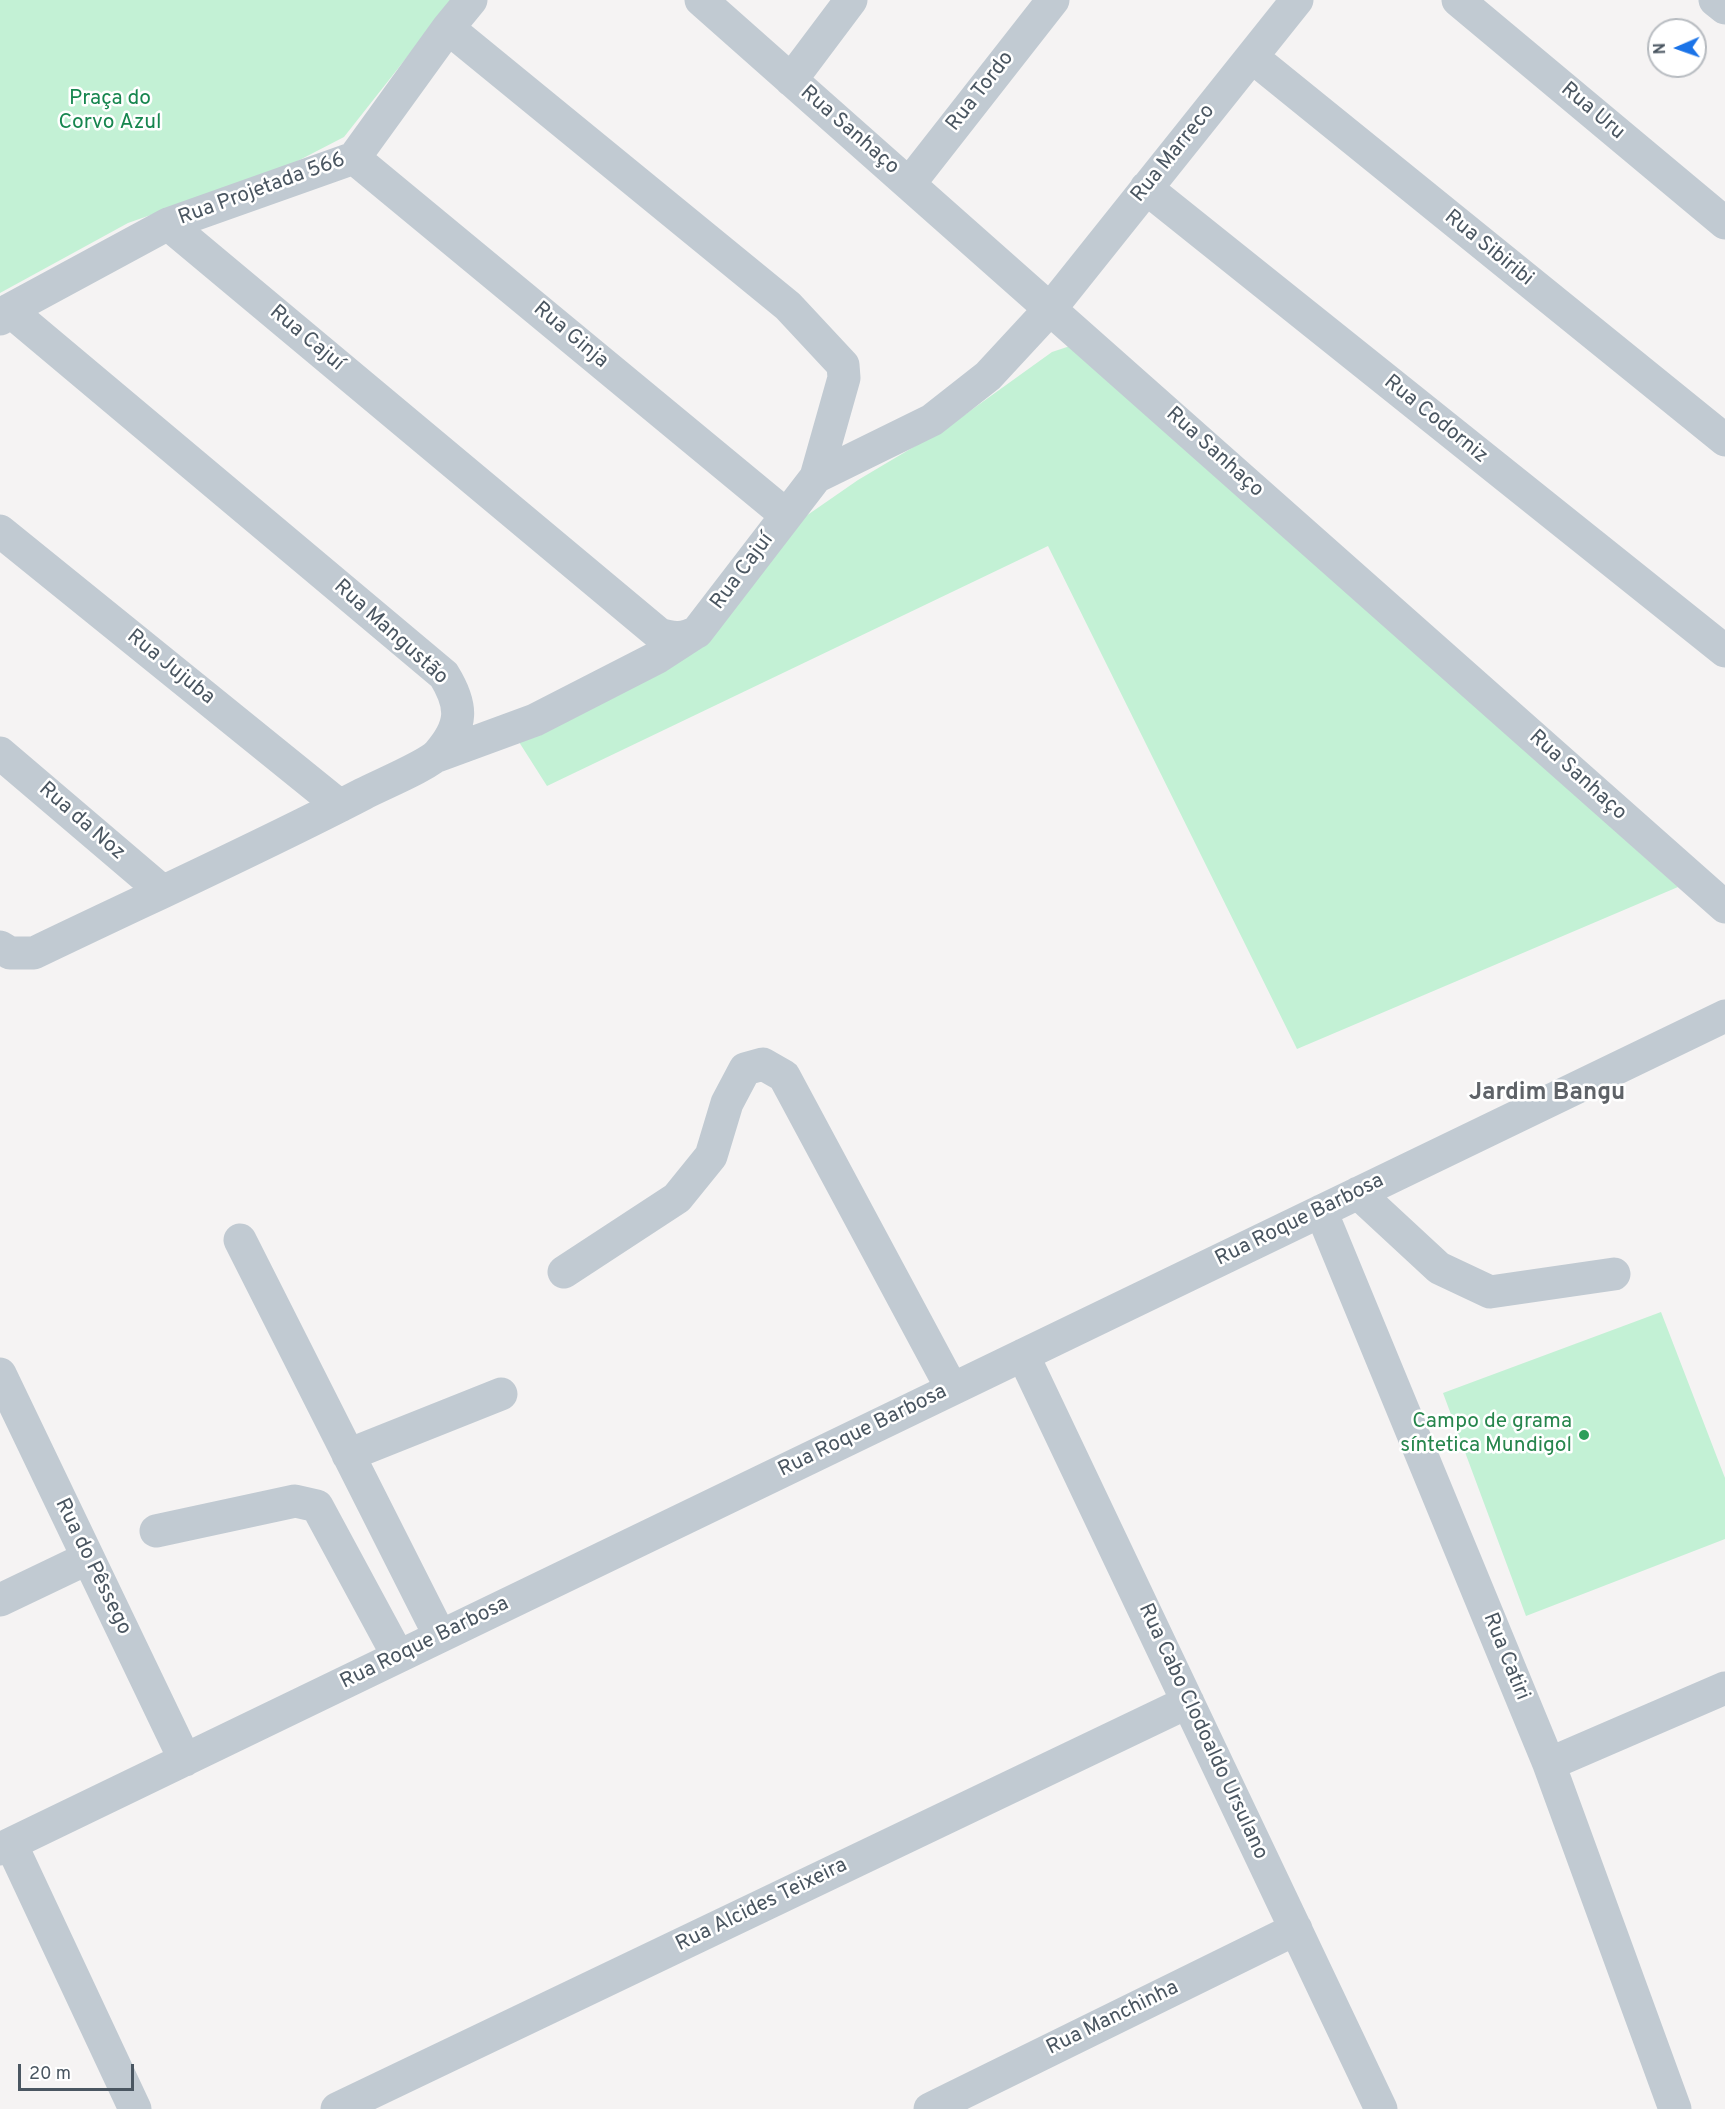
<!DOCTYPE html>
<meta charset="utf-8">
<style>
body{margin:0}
#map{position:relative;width:1725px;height:2109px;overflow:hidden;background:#f5f3f3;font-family:Overpass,sans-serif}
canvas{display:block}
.north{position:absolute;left:1647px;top:18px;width:60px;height:60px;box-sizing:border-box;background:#fff;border:2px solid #b7bbc0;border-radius:50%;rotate:268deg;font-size:16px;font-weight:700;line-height:24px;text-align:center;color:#4a5661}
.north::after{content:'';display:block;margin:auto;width:21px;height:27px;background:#1a73e8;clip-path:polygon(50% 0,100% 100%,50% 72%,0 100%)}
.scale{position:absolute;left:18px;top:2064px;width:116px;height:27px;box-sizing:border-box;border:3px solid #4a5661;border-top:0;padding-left:8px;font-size:18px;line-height:21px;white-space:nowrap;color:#4a5661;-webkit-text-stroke:4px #fff;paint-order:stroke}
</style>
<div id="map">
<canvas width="1725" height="2109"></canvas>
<div class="north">N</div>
<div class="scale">20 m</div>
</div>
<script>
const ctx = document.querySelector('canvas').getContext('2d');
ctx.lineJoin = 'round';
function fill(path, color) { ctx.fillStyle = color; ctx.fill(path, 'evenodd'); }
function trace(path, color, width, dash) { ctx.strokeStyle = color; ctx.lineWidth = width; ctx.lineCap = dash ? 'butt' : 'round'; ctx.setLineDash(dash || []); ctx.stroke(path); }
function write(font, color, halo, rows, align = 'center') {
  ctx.font = font + ' Overpass,sans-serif'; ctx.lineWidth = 5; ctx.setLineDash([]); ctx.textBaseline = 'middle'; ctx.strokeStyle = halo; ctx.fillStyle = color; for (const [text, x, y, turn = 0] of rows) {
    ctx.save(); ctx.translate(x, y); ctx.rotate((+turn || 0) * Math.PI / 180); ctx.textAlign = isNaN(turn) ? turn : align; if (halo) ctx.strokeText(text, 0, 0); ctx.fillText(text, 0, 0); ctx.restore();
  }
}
const green = new Path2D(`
 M0 0H452L344 137 284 168 128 223 0 293Z
 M1073 345 1678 887 1297 1049 1048 546 547 786 519 742 692 647 793 525 858 480 949 426 1052 352Z
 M1661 1312 1725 1478V1539L1526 1616 1443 1393Z`);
const minor = new Path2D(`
 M701 0 1725 907
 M1458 0 1725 223
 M1715 0 1725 8
 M1252 57 1725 440
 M791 80 851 0
 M354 158 786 515
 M909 184 1053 0
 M1146 188 1725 651
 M168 224 659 634C674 639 683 639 697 632L816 477 844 378 843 365 788 306 448 28
 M0 319 9 310 168 224 354 158 448 28 471 0
 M816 477 932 420 988 376 1051 308 1297 0
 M0 531 340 806
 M0 753 162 891
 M437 756 535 720 658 657 695 633
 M0 947 10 953H34C144 900 255 850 363 794 380 785 429 765 439 753 463 725 463 706 444 675L9 310
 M1358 1193 1439 1268 1490 1292 1614 1274
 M1321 1211 1549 1764 1675 2109
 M240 1240 440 1636
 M564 1272 677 1198 711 1156 727 1103 745 1069 763 1064 784 1076 952 1389
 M1023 1355 1381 2109
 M0 1374 185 1760
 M348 1455 501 1394
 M156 1531 295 1501 317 1506 398 1656
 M0 1600 88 1558
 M1549 1764 1725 1688
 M11 1844 135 2109
 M0 1849 1725 1016
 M337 2109 1188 1702
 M930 2109 1296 1929`);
const markers = [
 [1584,1435,6,"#2e9e5b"]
];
const streetNames = [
 ["Rua Tordo",981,92,-52],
 ["Rua Uru",1592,112,40],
 ["Rua Sanhaço",849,131,41],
 ["Rua Marreco",1174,154,-51],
 ["Rua Projetada 566",262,190,-20],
 ["Rua Sibiribi",1488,249,39],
 ["Rua Ginja",570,336,40],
 ["Rua Cajuí",306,339,40],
 ["Rua Codorniz",1435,420,39],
 ["Rua Sanhaço",1214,453,42],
 ["Rua Cajuí",743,572,-53],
 ["Rua Mangustão",390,633,42],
 ["Rua Jujuba",170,668,39],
 ["Rua Sanhaço",1577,776,42],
 ["Rua da Noz",81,822,41],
 ["Rua Roque Barbosa",1300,1221,-26],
 ["Rua Roque Barbosa",863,1432,-26],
 ["Rua do Pêssego",92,1567,64],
 ["Rua Roque Barbosa",425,1644,-26],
 ["Rua Catiri",1505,1657,68],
 ["Rua Cabo Clodoaldo Ursulano",1202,1732,65],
 ["Rua Alcides Teixeira",762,1906,-26],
 ["Rua Manchinha",1113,2019,-26]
];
const parkNames = [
 ["Praça do",110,100],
 ["Corvo Azul",110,124]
];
const leisureNames = [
 ["Campo de grama",1572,1423],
 ["síntetica Mundigol",1572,1447]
];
const quarterNames = [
 ["Jardim Bangu",1547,1094]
];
fill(green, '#c3f1d5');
trace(minor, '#c1cad2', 33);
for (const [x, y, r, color] of markers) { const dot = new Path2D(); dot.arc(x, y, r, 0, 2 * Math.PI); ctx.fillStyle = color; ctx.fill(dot); trace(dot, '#fff', 2); }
write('21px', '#4a5661', '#fff', streetNames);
write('21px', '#17864f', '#fff', parkNames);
write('21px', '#27864d', '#fff', leisureNames, 'right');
write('bold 24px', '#5f6368', '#fff', quarterNames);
</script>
